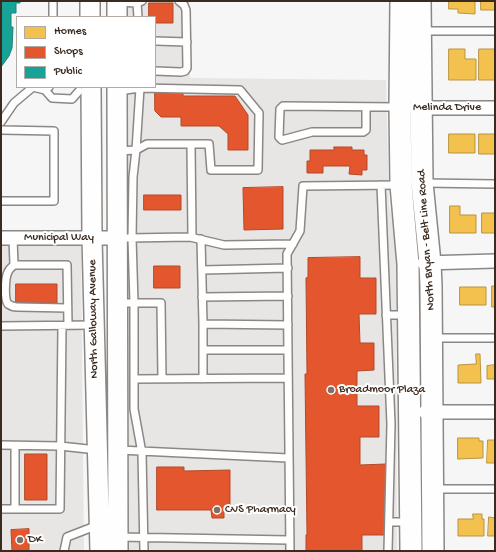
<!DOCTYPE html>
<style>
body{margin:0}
#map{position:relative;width:496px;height:552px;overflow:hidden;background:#f7f6f6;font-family:"Gochi Hand",sans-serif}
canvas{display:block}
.frame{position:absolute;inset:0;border:2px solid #3b2a1e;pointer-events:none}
.legend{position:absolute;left:16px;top:16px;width:140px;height:72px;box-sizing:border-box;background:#fff;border:1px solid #b1aaa5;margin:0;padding:5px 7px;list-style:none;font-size:12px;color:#3b2a1e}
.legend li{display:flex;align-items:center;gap:8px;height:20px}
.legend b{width:20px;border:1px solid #b1aaa5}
</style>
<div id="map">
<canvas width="496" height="552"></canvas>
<div class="frame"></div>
<ul class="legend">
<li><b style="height:11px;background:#f2c14e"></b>Homes</li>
<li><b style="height:11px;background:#e4572e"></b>Shops</li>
<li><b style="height:11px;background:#17a398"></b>Public</li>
</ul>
</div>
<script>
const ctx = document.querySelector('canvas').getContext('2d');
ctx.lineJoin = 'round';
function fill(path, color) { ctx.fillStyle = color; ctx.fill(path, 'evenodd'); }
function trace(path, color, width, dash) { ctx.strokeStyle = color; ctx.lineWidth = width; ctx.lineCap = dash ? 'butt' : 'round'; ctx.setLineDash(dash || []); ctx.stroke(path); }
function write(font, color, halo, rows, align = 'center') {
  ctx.font = font + ' "Gochi Hand",sans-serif'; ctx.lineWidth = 4; ctx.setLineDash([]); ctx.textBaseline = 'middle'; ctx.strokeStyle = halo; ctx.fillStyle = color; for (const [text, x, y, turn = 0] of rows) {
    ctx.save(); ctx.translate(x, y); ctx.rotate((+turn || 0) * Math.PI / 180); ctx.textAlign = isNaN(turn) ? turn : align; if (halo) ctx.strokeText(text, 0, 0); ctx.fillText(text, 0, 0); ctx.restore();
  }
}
const built = new Path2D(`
 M126 1H189L190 78 386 80 389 204 396 237 397 551H124L126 87H155V17H126Z
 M81 244 84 551H1V245Z`);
const homes = new Path2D(`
 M449 1H475V14L458 13V9H449Z
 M481 1H495V10H481Z
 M449 49H465V59H476V80H449Z
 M479 49H495V80H479Z
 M449 134H475V153H449Z
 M479 134H495V154H479Z
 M450 206H460V215H476V233H450Z
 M482 213H495V233H482Z
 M492 286H495V307H492Z
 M460 287H486V305H460Z
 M476 354H480L481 383H458V365L476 364Z
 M495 365V379H487V366Z
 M458 438H479V441H483V458L458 459Z
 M488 440H495V463H487Z
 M473 514H482V519H484V536H458V519H473Z
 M489 517 495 518V536H488Z`);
const shops = new Path2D(`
 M149 3H173V23H155V17H149Z
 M155 92H183V96H235L248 115V150H228V134L219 126H181V117H161L155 111Z
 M334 147H352V150H364V155H367V170H362V175L349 174 350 166H323V173H307V161H310V150H334Z
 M283 187V229L244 230 243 188Z
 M144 195H181V210H144Z
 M360 257V278H376V314H359L360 343H374V370L357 371V406H379V437H360V465L386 464V535H362V551H306V535L307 534 305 374H307L306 278 308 277V258Z
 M154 266H180V288H154Z
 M16 284H57V303H16Z
 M25 454H47V500H25Z
 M157 467H184V471L230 470V510H224V518H212L211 510H157Z
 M29 529V551H12L11 530Z`);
const public = new Path2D(`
 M1 1H20V3H16V13H11V27H13L12 48 9 56 1 67Z`);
const service = new Path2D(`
 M117 2 137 3 142 1
 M137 3 138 17
 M53 17V1
 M422 31H495
 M155 41 187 42
 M155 71 181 72 185 71 187 68 186 10 184 5 179 1
 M49 87 45 90 52 98 72 99 79 91
 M118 91 140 88 136 150 133 177 132 238 134 303V409L142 453 144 551
 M366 107V130L363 132H312L282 140 279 137 280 109 283 106 398 107
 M1 122 14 103 33 87 45 90
 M1 130 54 131V201H1
 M191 144 192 237
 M118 151 136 150 147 144H209L211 170H258L259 113 240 90 140 88
 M424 183 495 184
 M381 185 391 424 388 551
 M13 238 14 265H67L68 325
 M128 238 190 237 224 245 293 244
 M201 239 203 324 288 325
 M14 265C12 267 9 269 8 272 5 278 4 299 8 304 11 306 14 307 17 307L67 308
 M202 270 288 268
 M202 297 288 296
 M119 303H161L162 379
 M386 315H406
 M203 324V379
 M1 326 93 325
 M433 338H495
 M203 350H288
 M134 379 288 378
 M1 445 60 446 97 450
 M15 446V509
 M119 450 288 458
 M434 489H495
 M1 509H60L62 326
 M389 522H409
 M118 537 289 540
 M64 551 67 537 98 525
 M290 551 287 254 300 231 303 186 400 185`);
const minor = new Path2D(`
 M415 108H495
 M1 238H116
 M424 263 495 261
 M425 412H495`);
const secondary = new Path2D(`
 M90 1V17
 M117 17V1
 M91 87 92 238 100 551
 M117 87 118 551`);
const primary = new Path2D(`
 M401 1 400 107 401 185 408 264 411 551
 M420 1 422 183 430 263 431 286 433 551`);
const markers = [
 [331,390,4,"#7d716a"],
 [217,510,4,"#7d716a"],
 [20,540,4,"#7d716a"]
];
const streetNames = [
 ["Melinda Drive",447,108],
 ["Municipal Way",59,238],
 ["North Bryan - Belt Line Road",427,240,-94],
 ["North Galloway Avenue",94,319,-91]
];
const poiNames = [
 ["Broadmoor Plaza",339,390],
 ["CVS Pharmacy",225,510],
 ["DK",28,540]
];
fill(built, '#e8e6e5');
fill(homes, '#f2c14e');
trace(homes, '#bb9440', 1);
fill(shops, '#e4572e');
trace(shops, '#b14a29', 1);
fill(public, '#17a398');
trace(public, '#227f73', 1);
trace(service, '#8b8784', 10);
trace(minor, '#8b8784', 16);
trace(secondary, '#8b8784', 22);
trace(primary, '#8b8784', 24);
trace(service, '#fefefe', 7);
trace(minor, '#fefefe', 13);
trace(secondary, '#fefefe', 19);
trace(primary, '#fefefe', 21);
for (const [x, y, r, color] of markers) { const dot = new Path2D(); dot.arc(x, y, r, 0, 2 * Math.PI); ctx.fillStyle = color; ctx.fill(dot); trace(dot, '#fff', 1.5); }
write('12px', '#3b2a1e', '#fff', streetNames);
write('12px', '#3b2a1e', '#fff', poiNames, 'left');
</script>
